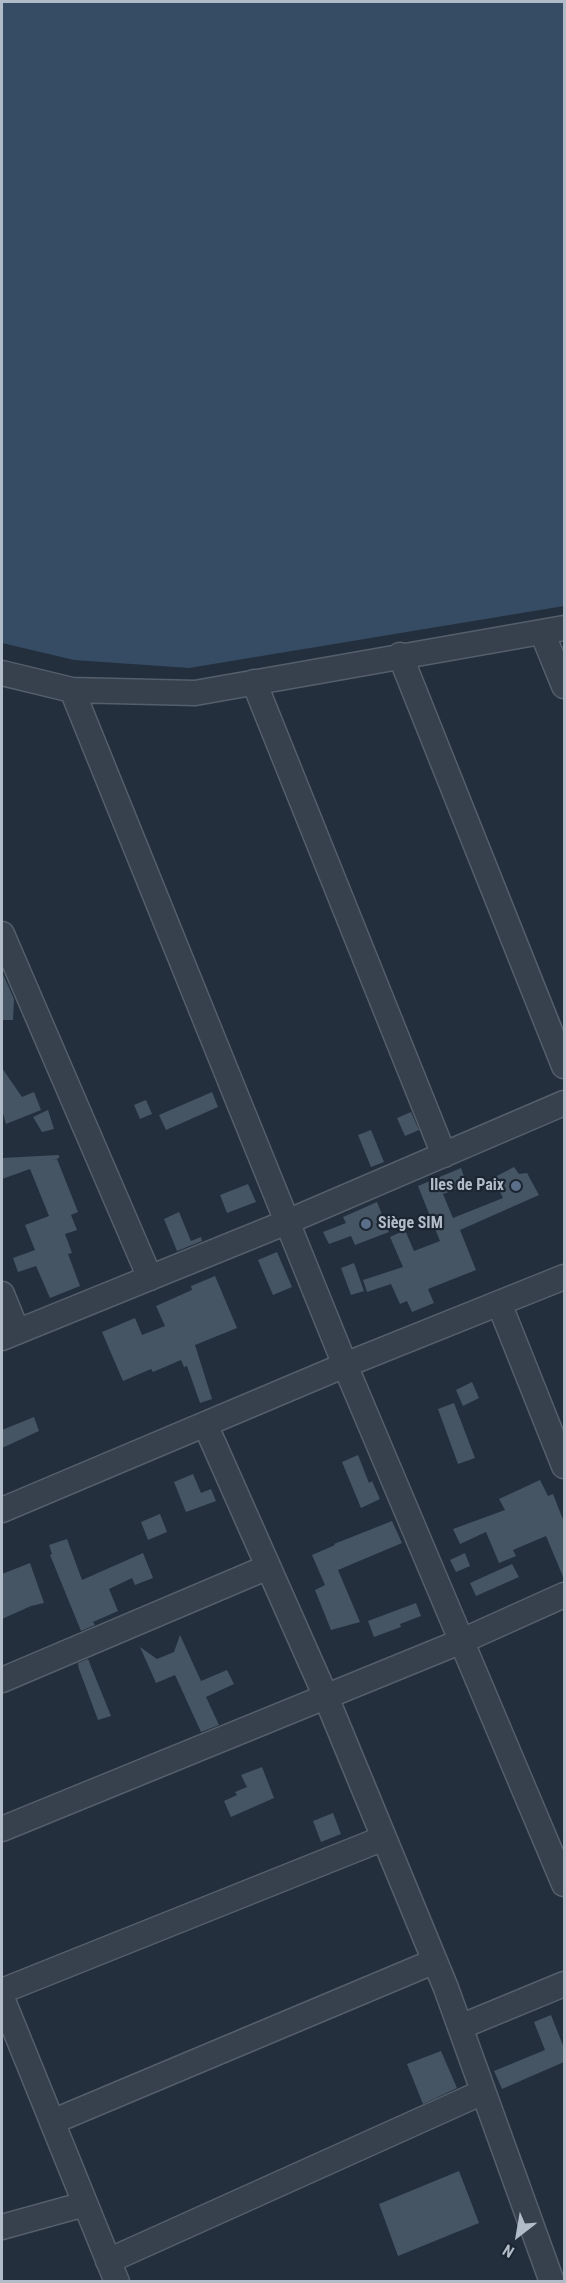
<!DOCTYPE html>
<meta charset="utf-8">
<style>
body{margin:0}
#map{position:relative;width:566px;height:2283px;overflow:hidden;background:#232f3d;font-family:"Roboto Condensed",sans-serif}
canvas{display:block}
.frame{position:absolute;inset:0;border:3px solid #b2bcc8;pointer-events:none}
.north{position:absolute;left:488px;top:2205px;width:60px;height:60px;-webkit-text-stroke:4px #1c2632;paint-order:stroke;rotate:211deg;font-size:16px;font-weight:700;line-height:24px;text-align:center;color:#b2bcc8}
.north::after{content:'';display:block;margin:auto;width:21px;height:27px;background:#b2bcc8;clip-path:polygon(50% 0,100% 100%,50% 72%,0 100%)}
</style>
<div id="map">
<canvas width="566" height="2283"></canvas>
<div class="frame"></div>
<div class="north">N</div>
</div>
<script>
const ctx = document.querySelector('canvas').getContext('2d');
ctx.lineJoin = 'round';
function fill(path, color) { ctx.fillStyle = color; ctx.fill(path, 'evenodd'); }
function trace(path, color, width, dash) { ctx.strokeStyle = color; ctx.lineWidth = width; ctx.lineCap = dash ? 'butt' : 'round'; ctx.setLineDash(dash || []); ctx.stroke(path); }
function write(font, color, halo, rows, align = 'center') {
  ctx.font = font + ' "Roboto Condensed",sans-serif'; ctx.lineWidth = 4.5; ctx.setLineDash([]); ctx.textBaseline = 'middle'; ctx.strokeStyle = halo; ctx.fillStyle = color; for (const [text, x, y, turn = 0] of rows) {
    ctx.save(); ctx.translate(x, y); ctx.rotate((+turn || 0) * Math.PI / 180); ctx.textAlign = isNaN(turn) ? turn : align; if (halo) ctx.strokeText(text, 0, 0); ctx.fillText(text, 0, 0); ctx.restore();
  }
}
const water = new Path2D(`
 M2 2H564V606L189 668 74 660 2 643Z`);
const building = new Path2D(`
 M2 972 14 999 13 1020H2Z
 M2 1068 22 1097 34 1092 41 1110 6 1124 2 1110Z
 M212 1092 218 1107 166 1130 159 1115Z
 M146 1100 152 1114 140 1119 134 1105Z
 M48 1110 54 1129 42 1132 33 1117Z
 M411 1112 419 1130 405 1136 397 1118Z
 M371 1130 384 1162 371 1167 358 1135Z
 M59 1155V1158L50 1161 57 1159 78 1212 71 1215 77 1230 65 1234 72 1253 68 1254 80 1286 50 1298 36 1266 18 1272 13 1258 35 1250 25 1225 49 1216 30 1169 2 1179V1158Z
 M514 1167 519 1174 527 1173 539 1195 460 1230 476 1270 428 1289 434 1303 412 1312 407 1301 400 1304 391 1284 367 1292 363 1280 403 1267 390 1237 405 1230 414 1251 440 1241 418 1186 461 1168 467 1185 443 1194 453 1218 503 1198 493 1178Z
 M248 1184 256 1202 227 1213 220 1195Z
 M377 1202 389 1232 355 1245 351 1236 329 1244 323 1232 346 1223 343 1217Z
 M179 1212 191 1241 201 1237 202 1241 177 1251 164 1219Z
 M277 1252 292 1287 273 1295 258 1260Z
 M354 1263 364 1291 351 1295 341 1268Z
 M215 1276 237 1328 195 1345 212 1399 200 1403 187 1366 184 1367 181 1360 153 1372 151 1369 123 1381 102 1332 135 1318 142 1335 165 1326 156 1306 192 1290 191 1286Z
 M472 1382 479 1398 463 1406 456 1390Z
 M454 1403 475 1458 458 1464 438 1409Z
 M34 1417 39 1431 2 1448V1430Z
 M358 1455 369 1483 372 1481 380 1499 361 1508 342 1462Z
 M193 1474 201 1493 211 1489 216 1501 186 1512 174 1482Z
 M540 1480 548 1496 553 1494 564 1522V1579L546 1536 513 1550 516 1556 499 1563 486 1532 460 1544 453 1529 505 1510 499 1499Z
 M160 1514 167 1532 148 1540 141 1522Z
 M392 1521 402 1543 338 1570 360 1622 331 1630 315 1590 325 1585 312 1555 335 1545 334 1544Z
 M67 1539 82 1580 143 1553 153 1578 135 1585 132 1578 109 1589 118 1611 93 1622 95 1625 81 1631 50 1555 52 1554 49 1545Z
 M465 1553 470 1566 456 1572 450 1560Z
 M30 1563 44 1603 31 1606 2 1619V1574Z
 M512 1564 519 1577 476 1596 470 1583Z
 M416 1603 421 1616 400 1624 401 1627 374 1637 368 1621Z
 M180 1635 201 1681 227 1670 234 1684 206 1697 219 1725 201 1732 175 1675 156 1683 140 1647 157 1659 174 1652Z
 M88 1659 111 1716 98 1720 79 1669 78 1663Z
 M262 1767 274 1798 231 1817 224 1801 237 1795 235 1792 247 1787 241 1775Z
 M333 1813 341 1834 321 1842 313 1821Z
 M551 2015 564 2048V2062L502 2089 494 2071 545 2050 534 2022Z
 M441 2051 457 2088 423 2104 407 2064Z
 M459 2171 479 2223 398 2256 379 2204Z`);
const minor = new Path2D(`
 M542 632 564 686
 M400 655 564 1066
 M2 673 72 690 195 693 564 628
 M254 682 444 1155
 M72 690 345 1365 564 1884
 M2 934 150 1278
 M2 1294 17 1331
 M499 1303 564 1466
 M2 1338 287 1222 564 1103
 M205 1424 326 1697 446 1988 552 2282
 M2 1510 345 1365 564 1277
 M2 1680 268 1567
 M2 1829 462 1641 564 1595
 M2 1991 384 1838
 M2 1998 117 2282
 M460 2027 564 1984
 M52 2122 435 1961
 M2 2227 85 2204
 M108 2261 483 2092`);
const markers = [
 [516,1186,6,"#5c6f8a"],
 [366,1224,6,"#5c6f8a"]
];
const poiNames = [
 ["Iles de Paix",504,1186],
 ["Siège SIM",378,1224,"left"]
];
fill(water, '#364c64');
fill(building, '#465563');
trace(minor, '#555f6b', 27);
trace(minor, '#37414d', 24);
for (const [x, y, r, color] of markers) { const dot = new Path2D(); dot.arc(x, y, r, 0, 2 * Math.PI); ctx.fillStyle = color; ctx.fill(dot); trace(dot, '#1c2632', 2); }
write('bold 16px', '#b2bcc8', '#1c2632', poiNames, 'right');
</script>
